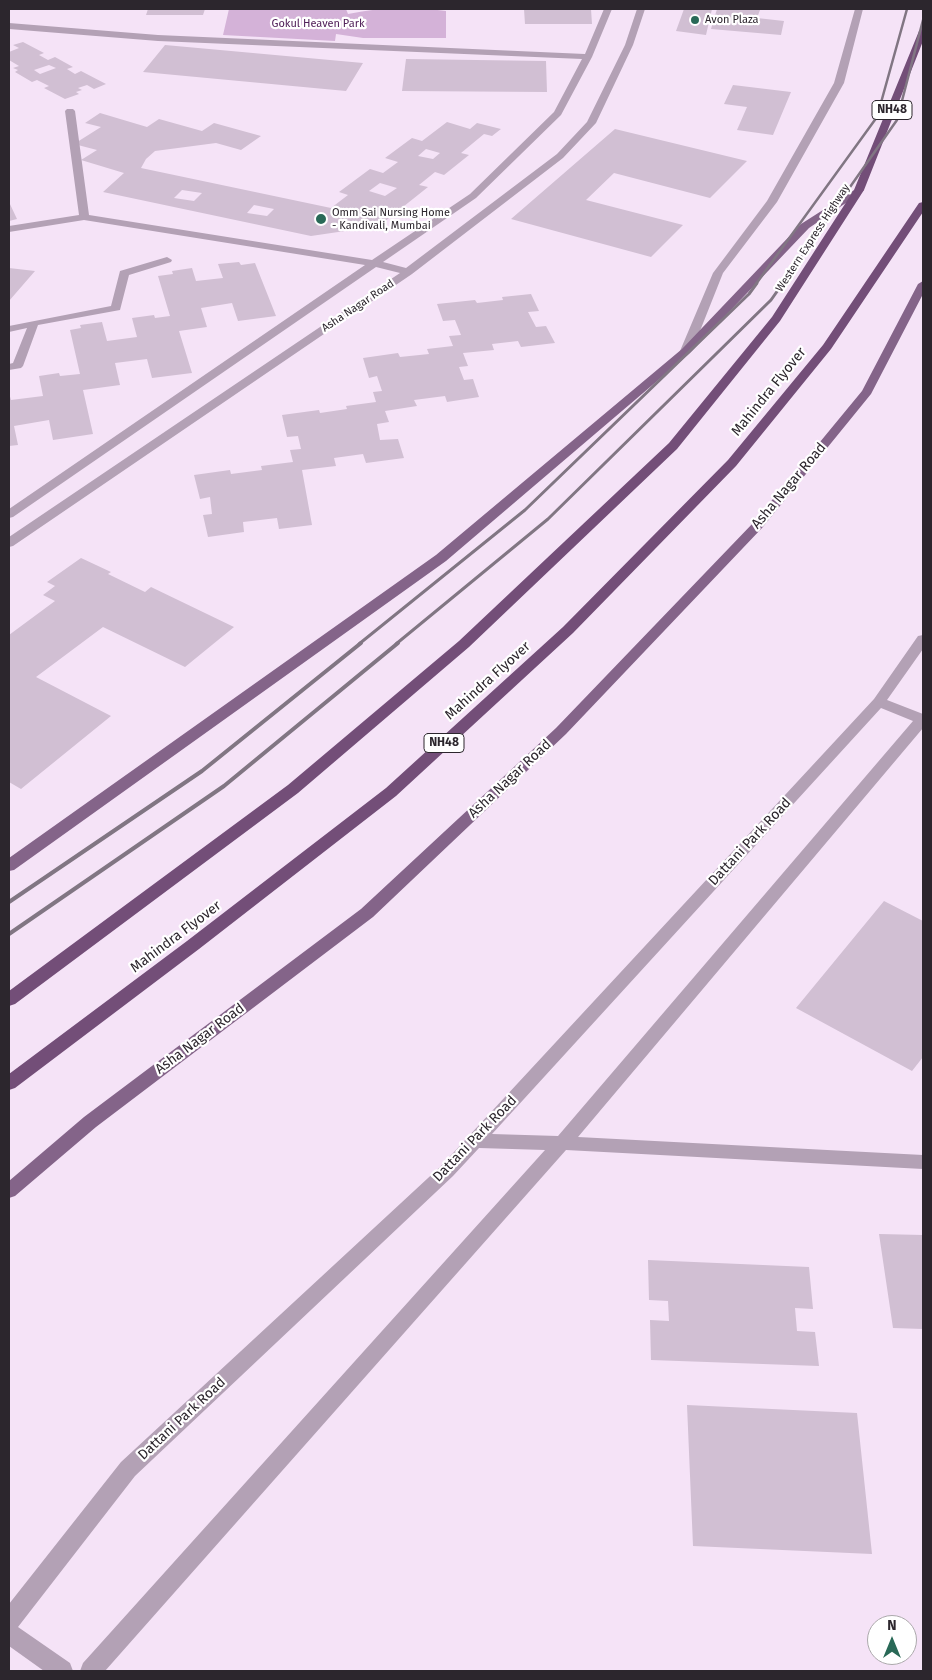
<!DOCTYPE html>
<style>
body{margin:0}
#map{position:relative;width:932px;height:1680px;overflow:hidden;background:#f5e3f7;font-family:"Fira Sans",sans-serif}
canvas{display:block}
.frame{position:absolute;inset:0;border:10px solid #2c262d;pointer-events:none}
.north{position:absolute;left:867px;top:1615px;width:50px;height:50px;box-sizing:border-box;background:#fff;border:1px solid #aba8ab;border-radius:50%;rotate:0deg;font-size:14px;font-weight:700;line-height:20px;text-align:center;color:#2c262d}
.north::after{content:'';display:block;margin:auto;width:18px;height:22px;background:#296957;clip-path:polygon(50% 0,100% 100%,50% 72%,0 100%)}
</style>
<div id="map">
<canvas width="932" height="1680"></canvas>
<div class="frame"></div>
<div class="north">N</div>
</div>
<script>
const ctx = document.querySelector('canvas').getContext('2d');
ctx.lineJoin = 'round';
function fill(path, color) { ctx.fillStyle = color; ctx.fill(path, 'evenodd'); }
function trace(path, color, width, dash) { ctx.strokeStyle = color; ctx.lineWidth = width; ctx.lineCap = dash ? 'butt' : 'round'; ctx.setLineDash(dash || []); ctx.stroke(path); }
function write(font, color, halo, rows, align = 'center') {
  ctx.font = font + ' "Fira Sans",sans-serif'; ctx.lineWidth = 4.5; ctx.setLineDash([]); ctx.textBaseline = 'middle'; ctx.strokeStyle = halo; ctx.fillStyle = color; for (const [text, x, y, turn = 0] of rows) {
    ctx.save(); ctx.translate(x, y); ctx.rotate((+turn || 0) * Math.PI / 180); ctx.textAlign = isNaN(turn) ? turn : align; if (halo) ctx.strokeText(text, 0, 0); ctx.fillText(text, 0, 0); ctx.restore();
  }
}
const green = new Path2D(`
 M229 9H346L348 14C381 7 413 7 446 11V38H363L336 34 335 41 223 35Z`);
const building = new Path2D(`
 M148 9H205L203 15H146Z
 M524 9H591L592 24H525Z
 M684 9H712L706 35 676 31Z
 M717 9 760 10 757 18 784 21 781 35 711 29Z
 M23 42 44 53 39 55 48 60 55 57 73 67 67 69 75 74 81 71 106 84 94 89 87 85 78 88 82 90 76 92 79 94 65 99 44 88 49 86 37 80 32 82 15 72 18 70 13 68 19 66 9 60V52L19 48 13 45ZM49 65 56 68 40 74 34 70Z
 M165 45 363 63 346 91 143 72Z
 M406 59 546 61 547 92 402 91Z
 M733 85 791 92 773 135 737 130 747 107 724 104Z
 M100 113 147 127 159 119 202 131 214 123 261 136 241 150 216 143 155 151 146 159 141 168 331 208 348 195 339 192 370 169 383 173 398 162 385 158 412 138 422 141 447 122 470 129 477 123 501 129 492 136 484 134 461 153 469 155 444 175 435 172 419 185 428 187 379 226 311 236 103 192 124 173 81 160 97 150 74 144 101 127 85 123ZM426 149 440 153 433 159 418 156ZM380 183 397 188 385 196 369 191ZM182 190 202 193 194 201 174 198ZM254 205 274 209 267 216 247 213Z
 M615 129 747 161 710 198 614 173 586 200 683 225 651 257 511 219Z
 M9 202 17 219 9 221Z
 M239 262 241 265 255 263 276 316 238 321 232 303 201 308 207 327 179 331 192 373 152 378 147 359 115 363 120 385 83 390 93 434 53 440 49 420 14 426 18 445 9 446V393L11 400 43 396 39 376 59 373 60 376 80 374 70 330 81 328 80 325 102 322 107 341 137 337 132 318 154 315 155 318 170 316 158 276 173 274 172 271 192 268 196 281 223 278 218 264Z
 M9 268 35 271 9 301Z
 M531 294 539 311 528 312 536 327 546 326 555 343 521 347 518 341 492 344 494 350 463 353 468 366 459 367 464 380 473 379 479 397 447 402 445 396 414 400 417 406 385 411 389 422 377 424 380 440 398 439 404 458 366 463 363 454 334 458 336 466 302 470 312 525 279 529 277 518 243 522 244 532 208 537 203 515 212 514 210 497 200 499 194 475 230 470 231 474 262 470 261 466 293 462 290 450 301 449 298 436 287 437 282 415 319 410 320 413 347 409 346 406 376 402 373 392 382 391 377 376 369 378 363 358 398 353 400 357 429 354 427 349 453 346 449 336 461 335 455 320 443 321 437 304 475 300 477 303 503 300 502 297Z
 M81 558 111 572 108 574 145 592 151 587 234 627 185 667 103 627 36 677 111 716 21 789 9 782V635L55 601 43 595 55 586 47 582Z
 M884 901 923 921V1057L912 1071 796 1008Z
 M879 1234 923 1235V1329L893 1328Z
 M648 1260 809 1267 813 1309 795 1308 797 1331 815 1332 819 1366 651 1360 650 1320 669 1321 668 1301 649 1300Z
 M687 1405 857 1413 872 1554 693 1546Z`);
const minor = new Path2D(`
 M604 9H612L592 57 561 115 476 198 383 262 406 268 557 154 587 122 625 45 637 9H645L633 45 596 123 563 158 412 274 13 546 9 547V537L400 273 376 267 13 517 9 518V509L365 265 84 220 9 232V226L79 215 65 111 67 109H73L75 111 89 215 372 260 470 194 554 112 582 59 158 41 9 29V23L158 35 585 54Z
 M855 9H863L844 83 777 202 723 273 692 351 686 354 682 353 680 351 713 273 767 201 834 83Z
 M167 257 172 260 171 262 129 275 120 310 38 325 23 366 21 368 9 370V364L13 363 27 328 9 332V326L111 306 120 271Z
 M923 635V649L887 700 923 714V728L578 1137 923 1155V1169L566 1150 105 1671H80L83 1663 545 1150 479 1148 453 1176 135 1476 18 1627 70 1663 73 1671H44L9 1646V1604L121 1462 441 1166 874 699 918 636ZM881 708 913 721 558 1136 492 1134Z`);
const major = new Path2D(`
 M859 187 864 190 862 192 809 228 690 353 446 561 14 870 9 871V858L436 555 682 349 801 224Z
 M923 281V294L871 394 762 528 566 734 373 917 96 1127 15 1196 9 1198V1181L84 1117 361 909 556 728 754 522 862 391 918 284Z`);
const highway = new Path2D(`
 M923 28V41L864 190 780 321 677 449 469 647 298 793 15 1004 9 1006V991L288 785 459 641 669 443 772 317 854 190 919 31Z
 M923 202V212L831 349 736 466 573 633 396 796 199 949 15 1088 9 1090V1074L187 941 386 788 563 627 728 460 823 345 919 203Z`);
const railFar2 = new Path2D(`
 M756 284 877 117 907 9
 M782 284 897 120 923 20`);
const railFar1 = new Path2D(`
 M359 644 525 510 749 294 757 283
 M396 644 548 519 771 300 783 283`);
const rail = new Path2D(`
 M9 902 202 771 361 643
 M9 934 224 786 398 643`);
const markers = [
 [695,20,5,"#296957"],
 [321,219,6,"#296957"]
];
const farPoinames = [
 ["Avon Plaza",705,20],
 ["Omm Sai Nursing Home",332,213],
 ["- Kandivali, Mumbai",332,226]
];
const farParknames = [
 ["Gokul Heaven Park",318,24]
];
const farStreetnames = [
 ["Western Express Highway",813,238,-57],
 ["Asha Nagar Road",358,306,-34]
];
const shields = [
 [892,110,40],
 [444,743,40]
];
const shieldNames = [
 ["NH48",892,110],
 ["NH48",444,743]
];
const streetNames = [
 ["Mahindra Flyover",769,392,-51],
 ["Asha Nagar Road",789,486,-50],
 ["Mahindra Flyover",488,681,-42],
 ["Asha Nagar Road",510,779,-43],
 ["Dattani Park Road",750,842,-47],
 ["Mahindra Flyover",176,937,-37],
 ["Asha Nagar Road",200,1039,-37],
 ["Dattani Park Road",475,1139,-46],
 ["Dattani Park Road",182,1419,-43]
];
fill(green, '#d4b2d8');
fill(building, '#d1bfd3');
fill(minor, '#b3a1b5');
fill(major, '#846489');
fill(highway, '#734e78');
trace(railFar2, '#817683', 2.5);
trace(railFar1, '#817683', 3);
trace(rail, '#817683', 4);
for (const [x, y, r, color] of markers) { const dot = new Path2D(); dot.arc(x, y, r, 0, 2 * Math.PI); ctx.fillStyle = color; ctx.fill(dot); trace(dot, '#fff', 2); }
write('11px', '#2c262d', '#fff', farPoinames, 'left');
write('11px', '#512059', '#fff', farParknames);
write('11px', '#2c262d', '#fff', farStreetnames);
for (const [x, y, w] of shields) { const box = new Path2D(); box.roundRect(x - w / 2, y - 9.5, w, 19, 4); ctx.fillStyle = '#fff'; ctx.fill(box); trace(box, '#2c262d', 1); }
write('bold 12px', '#2c262d', null, shieldNames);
write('14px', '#2c262d', '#fff', streetNames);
</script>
